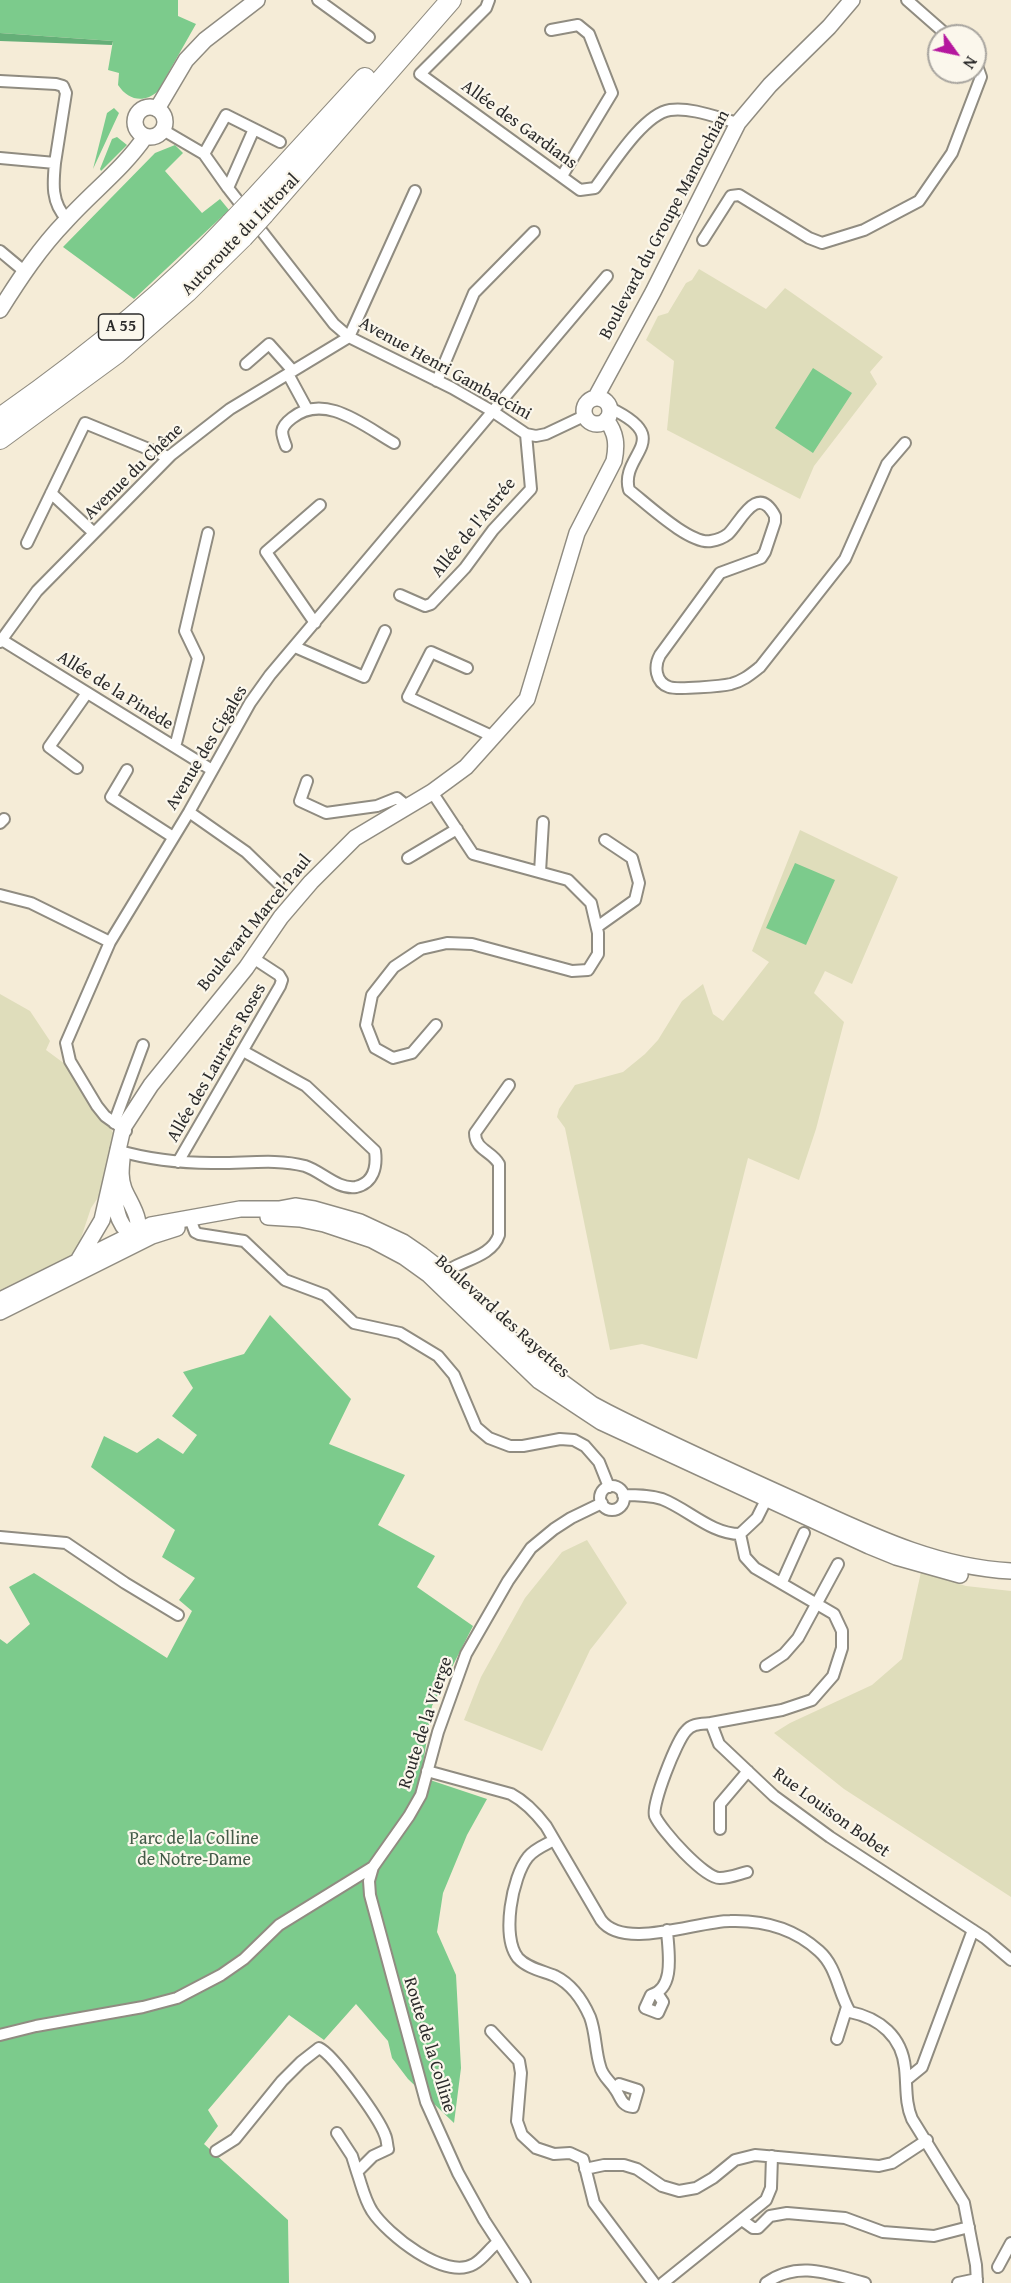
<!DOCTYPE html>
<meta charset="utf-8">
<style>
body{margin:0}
#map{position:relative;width:1011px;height:2283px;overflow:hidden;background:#f5ecd7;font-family:"Gentium Book Plus",serif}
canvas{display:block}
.north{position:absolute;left:927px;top:24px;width:60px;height:60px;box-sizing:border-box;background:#fbf7ec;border:2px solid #a8a59f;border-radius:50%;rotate:123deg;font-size:16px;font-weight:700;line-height:24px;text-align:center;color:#2b2b2b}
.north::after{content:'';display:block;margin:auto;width:21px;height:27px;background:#b5179e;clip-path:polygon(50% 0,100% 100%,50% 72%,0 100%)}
</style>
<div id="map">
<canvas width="1011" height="2283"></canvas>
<div class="north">N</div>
</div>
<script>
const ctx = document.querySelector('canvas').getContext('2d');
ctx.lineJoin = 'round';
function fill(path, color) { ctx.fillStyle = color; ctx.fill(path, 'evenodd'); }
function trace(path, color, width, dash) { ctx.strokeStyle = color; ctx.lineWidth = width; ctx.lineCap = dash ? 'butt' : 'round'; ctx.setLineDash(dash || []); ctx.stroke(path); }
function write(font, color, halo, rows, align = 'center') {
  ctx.font = font + ' "Gentium Book Plus",serif'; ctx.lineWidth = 4.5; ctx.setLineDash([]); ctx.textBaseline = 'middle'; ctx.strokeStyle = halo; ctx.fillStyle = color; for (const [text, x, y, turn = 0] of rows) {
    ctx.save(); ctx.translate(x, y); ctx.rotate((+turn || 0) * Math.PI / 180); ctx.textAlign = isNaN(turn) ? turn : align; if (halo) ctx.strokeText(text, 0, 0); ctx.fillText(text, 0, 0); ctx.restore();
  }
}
const built = new Path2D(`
 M699 269 766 309 785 288 883 357 870 372 877 384 814 466 800 499 667 430 674 361 646 340 658 316 668 313 686 283 692 280Z
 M800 830 898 877 852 984 825 971 814 993 844 1022 816 1129 799 1180 748 1158 697 1359 642 1344 610 1350 565 1128 557 1117 559 1109 575 1085 623 1072 645 1054 658 1040 682 1001 703 984 713 1014 723 1021 769 962 752 951Z
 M0 994 30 1011 50 1041 46 1050 69 1067 114 1134 105 1187 91 1208 76 1253 0 1290Z
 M587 1540 627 1603 590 1650 542 1751 464 1720 481 1677 525 1598 562 1552Z
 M921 1572 966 1586 1011 1591V1897L844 1789 774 1733 790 1723 872 1685 902 1659Z`);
const green = new Path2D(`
 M0 0H178V16L196 24 158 91C144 104 128 100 118 85L119 73 108 70 113 41 0 33Z
 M114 108 119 113 93 169 107 113Z
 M117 137 127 145 101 171 100 169 112 139Z
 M175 145 183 153 165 171 202 213 220 199 229 210 134 299 63 247 155 153Z
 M813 368 852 393 813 453 775 428Z
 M795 863 835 880 806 945 766 928Z
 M270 1315 351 1399 329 1444 405 1475 378 1525 435 1556 417 1587 473 1626 432 1706 421 1777 487 1799 467 1835 443 1893 437 1932 456 1975 461 2068 454 2123 408 2079 392 2058 388 2041 356 2004 324 2040 289 2015 208 2110 218 2126 204 2144 288 2220 289 2283H0V1639L7 1644 30 1624 9 1587 34 1573 167 1658 192 1611 179 1600 195 1578 162 1557 175 1530 91 1467 104 1436 137 1453 158 1438 183 1454 197 1435 172 1416 193 1388 183 1372 244 1354Z`);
const forest = new Path2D(`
 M0 33 113 41 112 45 0 41Z`);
const street = new Path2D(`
 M318 0 369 37
 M489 0 486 8 420 74 580 190 595 188C611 167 643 114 670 110 692 107 718 118 738 123
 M907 0 948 36
 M551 30 578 25 589 34 612 93 562 176
 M0 81 56 84 63 86 66 93 55 163
 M254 129 280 142
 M163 130 204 154 228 188 334 324 349 337 452 388 492 411 526 434 536 436 546 434 584 416
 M204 154 226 115 254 129 228 188
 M0 158 55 163C53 183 51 203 67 219
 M703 240 731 196 739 195 809 238 822 243 864 230 919 201 952 153 981 77 975 60
 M0 251 24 271
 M246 364 269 344 293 371
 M288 374 307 409
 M437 381 474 293 534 232
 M610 408C677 440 619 454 629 490 646 503 690 545 711 541 717 540 723 538 728 534 740 523 757 482 775 516V522L765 552 761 558 720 573 660 655C654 666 655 682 669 687 677 690 722 686 731 684 743 681 751 674 760 667L845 559 887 464 905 443
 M286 446C281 433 279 428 292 418 325 392 364 426 394 443
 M51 493 94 533
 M27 543 85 423 168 457
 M400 595 425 606 431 604 465 568 493 530 531 489 526 434
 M315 623 266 552 320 505
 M2 640 212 770
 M0 642 37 591 171 455 230 409 349 337 415 191
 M295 647 364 677 385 631
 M467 668 431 652 408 697 494 737
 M175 747 198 658 185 631 208 533
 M77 768 49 747 87 693
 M127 770 111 797 173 837
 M307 781 300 801 326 813 377 806 397 798 408 807
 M432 792 473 854 568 880 591 903 598 933V954L588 970 572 971 472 944 447 943 421 949 394 967 372 995 366 1025 375 1048 393 1058 412 1053 436 1025
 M189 812 246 852 278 883
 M0 823 4 819
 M408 858 457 829
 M540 872 543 822
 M0 895 31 903 110 942
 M597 927 635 900 639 883 632 858 605 840
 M114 1123 143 1045
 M126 1131 105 1116 97 1106 70 1061 66 1043 110 942 189 812 250 703 270 675 607 276
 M116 1150C147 1159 180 1163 212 1163 242 1164 276 1158 305 1166 321 1171 338 1190 356 1187 374 1183 377 1166 375 1151L306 1086 243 1051
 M178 1162 280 986 282 980 279 975 253 958
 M192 1224 195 1232 199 1234 244 1241 285 1280 325 1295 354 1323 400 1333 438 1356 454 1375 476 1427 489 1438 510 1446H523L560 1439 574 1440 585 1446 599 1462 609 1487
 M440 1276C457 1260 491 1259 499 1235V1164C492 1151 475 1150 475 1133L509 1085
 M600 1498a12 12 0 1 1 24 0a12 12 0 1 1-24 0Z
 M623 1495C636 1495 649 1495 662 1499 688 1509 711 1534 740 1534L757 1518 770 1492
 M740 1534 745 1557 755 1568 834 1614 842 1631V1648L833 1676 812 1700 782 1710 711 1723 719 1744 774 1796 830 1837 985 1938 1011 1960
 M0 1537 66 1543 125 1583 178 1615
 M782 1582 804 1533
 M766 1666 784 1654 798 1638 838 1564
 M711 1723C702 1724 692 1723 686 1731 677 1740 651 1805 655 1816 661 1830 705 1879 720 1878 729 1878 739 1874 747 1872
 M427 1771 511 1794C526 1802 536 1813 546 1826L601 1920C624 1951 697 1921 730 1921 763 1920 794 1928 819 1951 837 1967 838 1992 850 2012 880 2018 902 2037 905 2068 907 2086 905 2103 912 2119L964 2203 976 2265 977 2283
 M720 1829V1804L748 1771
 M554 1840C545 1845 534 1849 528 1857 512 1877 501 1937 518 1958 527 1968 543 1971 555 1976 571 1984 583 2001 590 2017 596 2033 595 2050 600 2066 602 2076 610 2081 615 2089 621 2097 621 2106 633 2107L638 2090 619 2084 616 2089
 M373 1867 369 1881 370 1895 426 2102 458 2173 484 2220 525 2283
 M657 1993 663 2002 658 2013 645 2008 651 1995C676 1988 668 1950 667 1930
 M491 2031 519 2061 521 2073 517 2121 522 2135 536 2148 554 2154 570 2153 583 2159 594 2203 654 2283
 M0 2035 36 2026 143 2007 177 1998 221 1975 244 1959 279 1925 373 1867 409 1816 421 1795 438 1732 466 1654 508 1581 531 1548 554 1529 571 1518 602 1503
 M837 2039 847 2007
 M906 2080 922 2067 973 1930
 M337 2133 352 2156 357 2172
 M216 2151 235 2139 282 2081 301 2062 319 2048C333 2054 379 2118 385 2135 387 2139 387 2145 388 2149L373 2156 357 2172C362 2186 364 2198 372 2211 387 2234 445 2281 474 2264 483 2259 490 2248 498 2242
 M585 2169 604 2165H624L637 2169 662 2186 679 2191 696 2188 713 2178 735 2160 755 2155 879 2166 892 2163 927 2140
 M742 2220 753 2228H758L770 2216 787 2213 845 2218 883 2232 934 2236 969 2227
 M998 2267 1011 2243
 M663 2283 766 2200 771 2188 772 2156
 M766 2283C798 2260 830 2274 865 2283
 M958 2283 977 2279`);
const secondary = new Path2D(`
 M135 122a15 15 0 1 1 30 0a15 15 0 1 1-30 0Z
 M157 109 186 60 205 40 257 0
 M0 310C20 278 40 248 66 221 92 192 123 169 145 137
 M596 397 653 292 738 123 770 85 829 27 852 0
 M584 411a13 13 0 1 1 26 0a13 13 0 1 1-26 0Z
 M122 1159C121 1169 120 1179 124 1189 130 1204 146 1223 133 1238
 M113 1189C116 1208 117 1229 137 1237
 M268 1217 300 1219 324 1224 372 1240 404 1257 429 1275 539 1381 601 1422 869 1546 896 1557 960 1575
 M79 1259 102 1220 123 1128 151 1085 246 968 281 917 311 882 355 838 432 792 466 767 527 699 577 533 614 461C617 446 617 433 606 420
 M0 1300 151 1225 240 1209H279L295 1206 314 1209 360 1222 403 1242 422 1255 444 1272 531 1359 592 1404 607 1412C668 1443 730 1471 792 1499 863 1531 932 1567 1011 1571
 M0 1312 152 1236 177 1228`);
const highway = new Path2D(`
 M252 201 365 78
 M264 214 451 0
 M0 418C83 360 162 297 231 223
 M0 439 116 354 187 292 243 237`);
const highwayBridge = new Path2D(`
 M231 223 252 201
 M243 237 264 214`);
const shields = [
 [121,327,45]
];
const shieldNames = [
 ["A 55",121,327]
];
const streetNames = [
 ["Allée des Gardians",519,125,36],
 ["Boulevard du Groupe Manouchian",665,225,-62],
 ["Autoroute du Littoral",241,235,-46],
 ["Avenue Henri Gambaccini",445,369,29],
 ["Avenue du Chêne",134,472,-44],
 ["Allée de l'Astrée",474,528,-51],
 ["Allée de la Pinède",115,691,32],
 ["Avenue des Cigales",207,748,-59],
 ["Boulevard Marcel Paul",255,923,-51],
 ["Allée des Lauriers Roses",217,1063,-60],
 ["Boulevard des Rayettes",502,1317,42],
 ["Route de la Vierge",426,1723,-72],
 ["Rue Louison Bobet",831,1813,36],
 ["Route de la Colline",429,2045,73]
];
const parkNames = [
 ["Parc de la Colline",194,1839],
 ["de Notre-Dame",194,1860]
];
fill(built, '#dfddbb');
fill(green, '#7ccb8c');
fill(forest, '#65af78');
trace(street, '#908c81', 14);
trace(secondary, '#908c81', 18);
trace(highway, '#908c81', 22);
trace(street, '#fff', 10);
trace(secondary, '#fff', 15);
trace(highway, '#fff', 20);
trace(highwayBridge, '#908c81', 22, []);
trace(highwayBridge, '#fff', 20);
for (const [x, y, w] of shields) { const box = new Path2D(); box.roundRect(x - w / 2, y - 13, w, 26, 4.5); ctx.fillStyle = '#fbf7ec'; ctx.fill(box); trace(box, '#2b2b2b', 1.5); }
write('bold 16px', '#2b2b2b', null, shieldNames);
write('18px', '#2b2b2b', '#fbf7ec', streetNames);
write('18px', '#435b48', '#fbf7ec', parkNames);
</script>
